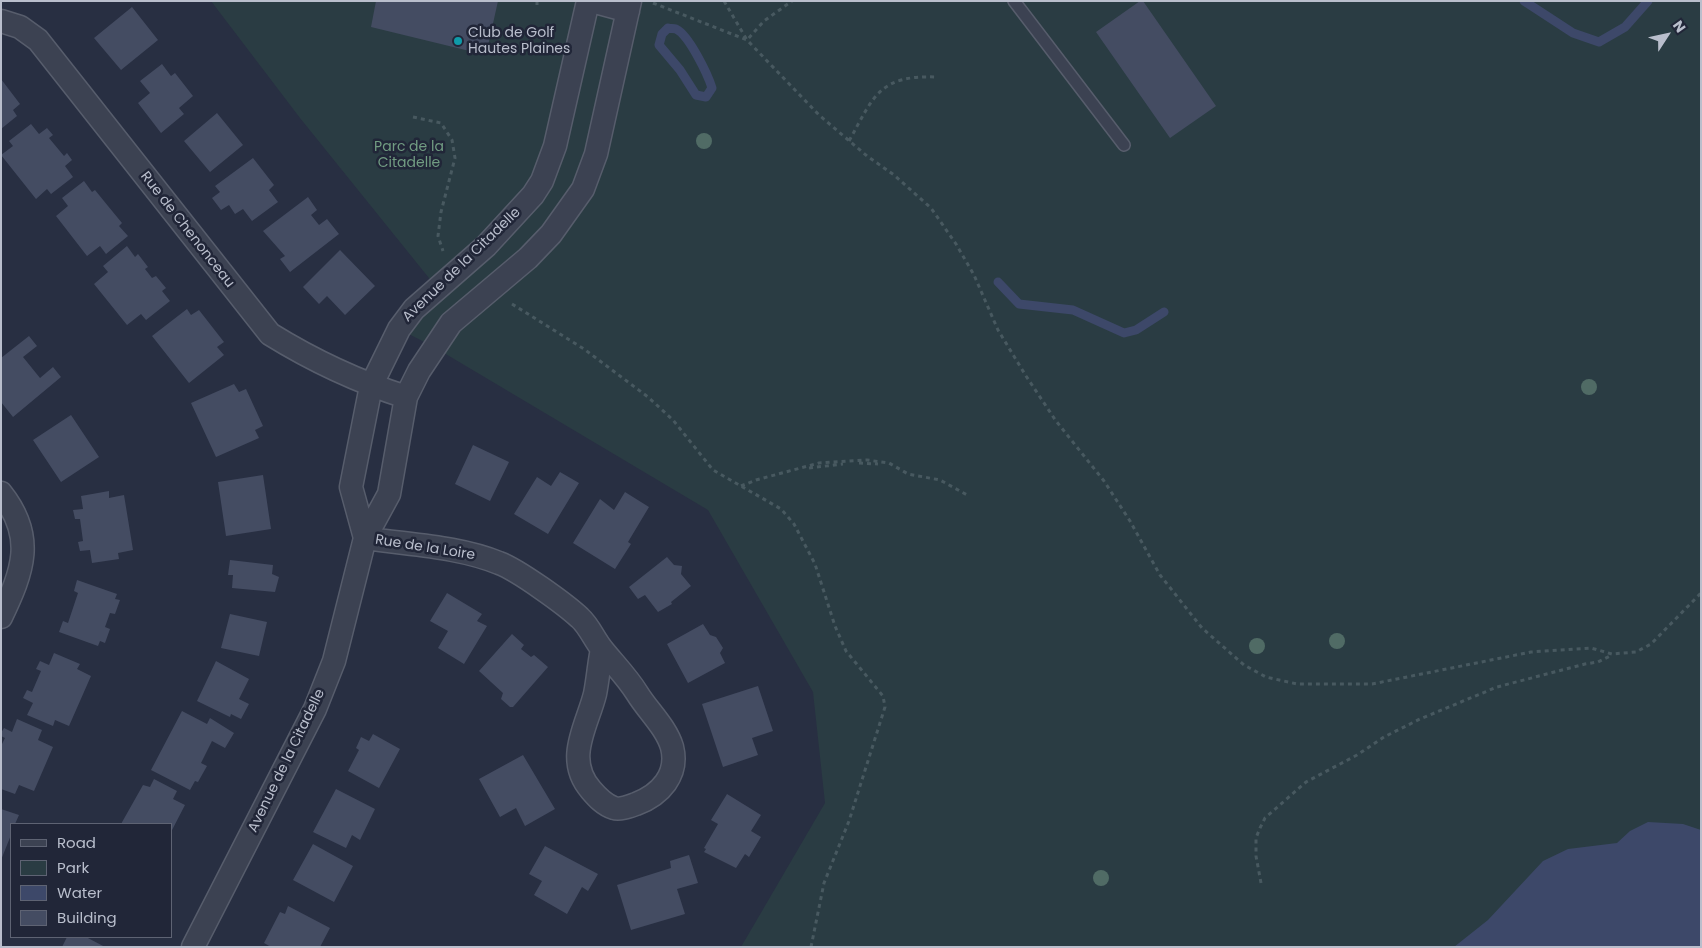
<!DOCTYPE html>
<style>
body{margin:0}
#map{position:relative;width:1702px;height:948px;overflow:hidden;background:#282f42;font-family:Poppins,sans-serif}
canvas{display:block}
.frame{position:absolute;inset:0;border:2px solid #b9becc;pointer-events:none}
.legend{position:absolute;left:10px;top:823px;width:162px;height:115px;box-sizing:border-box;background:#212638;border:1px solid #5e6373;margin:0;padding:6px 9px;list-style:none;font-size:15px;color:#b9becc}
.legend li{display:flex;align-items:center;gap:10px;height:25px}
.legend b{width:25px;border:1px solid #5e6373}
.north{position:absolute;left:1642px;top:10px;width:50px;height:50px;-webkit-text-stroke:4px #212638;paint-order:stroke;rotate:55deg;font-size:14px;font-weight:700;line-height:20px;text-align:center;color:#b9becc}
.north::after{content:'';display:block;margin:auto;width:18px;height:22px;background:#b9becc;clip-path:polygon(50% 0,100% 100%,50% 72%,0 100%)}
</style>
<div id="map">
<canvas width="1702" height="948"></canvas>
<div class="frame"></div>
<ul class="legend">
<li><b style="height:6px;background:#3c4252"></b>Road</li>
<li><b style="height:14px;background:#2a3c43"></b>Park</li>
<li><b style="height:14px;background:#3d4869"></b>Water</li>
<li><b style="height:14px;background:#444c62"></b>Building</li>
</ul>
<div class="north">N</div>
</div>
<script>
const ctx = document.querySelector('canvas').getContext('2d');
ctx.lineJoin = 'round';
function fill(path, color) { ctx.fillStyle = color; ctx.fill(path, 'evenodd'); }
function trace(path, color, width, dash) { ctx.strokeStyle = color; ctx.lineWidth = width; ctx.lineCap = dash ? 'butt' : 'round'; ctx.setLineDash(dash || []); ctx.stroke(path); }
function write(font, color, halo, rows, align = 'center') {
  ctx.font = font + ' Poppins,sans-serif'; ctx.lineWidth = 5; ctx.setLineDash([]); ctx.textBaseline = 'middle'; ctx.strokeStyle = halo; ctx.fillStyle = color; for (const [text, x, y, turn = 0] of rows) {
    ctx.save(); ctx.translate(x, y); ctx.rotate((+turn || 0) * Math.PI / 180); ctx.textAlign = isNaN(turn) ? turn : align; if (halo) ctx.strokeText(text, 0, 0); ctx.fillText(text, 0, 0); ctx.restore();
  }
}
const green = new Path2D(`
 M211 1H1701V947H741L825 803 813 692 708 510 434 347 399 329 437 288 300 118Z`);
const water = new Path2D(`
 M1648 822 1683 824 1701 830V947H1454L1488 920 1543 861 1568 849 1617 843 1630 831Z`);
const stream = new Path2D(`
 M1524 1 1573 33 1599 42 1625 27 1648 1
 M668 28C671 29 673 28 676 29 689 35 708 75 712 88L706 97 696 95 680 70 659 45 662 34Z
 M998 282 1019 304 1073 310 1124 333 1136 330 1164 312`);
const building = new Path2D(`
 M376 1H498L486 55 371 27Z
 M1140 1H1143L1216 106 1170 138 1096 32Z
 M132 7 158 40 121 70 94 38Z
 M162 64 171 76 175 73 193 96 179 108 184 114 161 133 138 103 150 93 140 81Z
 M1 79 20 104 13 110 17 116 1 129Z
 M217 113 243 145 210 172 184 141Z
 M31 124 39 134 47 128 53 135 49 138 64 156 67 153 72 160 65 166 73 177 51 194 47 189 36 199 1 155 13 146 9 141Z
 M253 158 274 185 269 190 278 202 252 221 243 209 235 214 229 205 221 210 212 198 220 192 215 186Z
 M84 181 92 192 95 190 108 206 122 223 119 226 128 236 106 254 100 246 87 256 56 216 68 206 62 198Z
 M308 197 317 210 311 215 319 225 327 219 339 234 290 272 280 259 285 256 263 231Z
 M127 246 135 257 138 254 148 267 145 269 152 278 156 276 166 288 162 291 170 301 146 320 141 314 127 325 94 284 108 272 103 266Z
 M340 250 375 286 345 315 327 296 319 304 303 287Z
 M187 309 191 315 199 310 224 342 217 347 224 355 189 383 152 336Z
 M29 336 37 346 23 357 40 378 53 367 61 377 13 417 1 402V358Z
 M234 384 239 392 246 389 263 426 255 430 259 438 216 457 191 403Z
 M71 415 99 457 61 482 33 440Z
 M473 445 509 462 490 501 455 484Z
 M560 472 579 483 548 534 514 514 537 477 551 486Z
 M263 475 271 529 226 536 218 482Z
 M109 491V498L124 495 133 550 118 553 119 559 92 563 90 550 80 551 78 542 83 541 80 519H75L73 510 83 509 81 496Z
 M625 492 649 507 628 542 631 544 615 569 573 543 600 499 614 510Z
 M667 557 674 565 682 566 681 574 691 586 671 602 672 604 658 612 645 595 638 599 629 587Z
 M230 560 273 565 272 574 279 577 275 592 232 588 233 575H228Z
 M77 580 117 594 115 599 120 600 115 614 110 613 105 627 110 629 105 643 100 641 98 646 59 632 63 621 68 623 78 593 74 591Z
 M447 593 482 614 477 621 487 626 464 664 438 648 448 631 430 621Z
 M230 614 267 622 259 656 221 648Z
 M703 624 710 635 716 637 723 648 720 653 725 663 688 683 667 644Z
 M512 634 524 645 521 649 531 657 534 655 548 667 513 707H510L501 699 503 693 479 671Z
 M54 653 80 664 77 669 91 676 69 726 55 720 53 726 27 715 33 703 23 698 27 690 32 692 41 671 36 669 40 661 49 665Z
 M216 661 249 679 239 699 249 704 241 719 231 714 230 717 197 701Z
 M758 686 773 731 752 738 758 755 723 767 702 704Z
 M182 711 207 724 210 718 234 733 225 748 212 741 201 763 207 766 198 782 195 781 190 790 151 770Z
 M17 719 42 730 38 740 53 747 34 791 19 785 15 794 1 789V746L5 738 1 736V733L4 728 12 732Z
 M373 734 400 749 379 788 348 771 359 750 356 748 361 737 369 741Z
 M523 755 555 809 525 826 516 808 500 817 479 779Z
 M154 779 177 791 173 799 185 805 171 832V824H121L143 785 150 787Z
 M336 789 375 809 360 840 352 835 346 848 313 832Z
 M727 794 761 815 751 831 761 837 749 857 745 854 736 868 704 852 706 849 704 848 718 824 711 820Z
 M1 809 19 815 15 824H11V835L1 860Z
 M313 844 353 866 334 902 293 880Z
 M545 846 598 874 588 891 582 887 567 914 534 895 542 881 529 874Z
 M689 855 698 883 677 889 685 914 631 930 617 885 671 868 670 861Z
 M288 906 330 928 320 947H271L264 943 280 912 285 914Z
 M67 937H86L105 947H62Z`);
const path = new Path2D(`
 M537 1V8
 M724 1 747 40 764 21 792 1
 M653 3 747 40 819 115 867 156 894 175 931 208 956 244 974 275 998 330 1026 376 1056 421 1104 481 1130 521 1160 575 1202 628 1244 665 1266 677 1297 684H1372L1531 652 1591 648 1612 654 1636 652 1651 644 1701 593
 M413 117 441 123 452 140 455 158 441 212 438 236 443 251
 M849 141C874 96 879 75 936 77
 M512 304 584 349 648 397 673 420 713 470 781 509 794 524 815 564 835 626 846 651 883 696 885 707 849 821 824 883 811 947
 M859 463 878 464
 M809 468 843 464
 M741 486 756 480 819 463 867 460 889 463 908 474 940 480 969 496
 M1261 883 1256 856V838L1260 828 1265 818 1306 782 1357 755 1384 737 1420 719 1497 687 1585 664 1598 662 1612 655`);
const service = new Path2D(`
 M1014 1 1124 145`);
const minor = new Path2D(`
 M591 1 628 11
 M1 21 20 27 38 40 270 334C312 360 359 382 406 397
 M1 493C36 537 23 571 1 617
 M365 538C409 545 457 546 499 563 518 570 565 604 580 618 589 626 594 639 602 649 614 664 627 677 637 693 648 711 666 727 672 747 679 775 660 795 636 804 630 806 620 810 614 808 604 805 597 797 591 790 564 759 587 726 595 694 598 679 599 663 602 649
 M365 538 351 487 371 386 399 329 414 309 486 246 533 195 542 181 555 146 588 1
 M193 947 315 709 334 661 365 538 389 494 406 397 419 371 451 323 528 258 551 234 583 189 596 154 630 1`);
const trees = [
 [704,141],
 [1589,387],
 [1337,641],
 [1257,646],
 [1101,878]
];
const markers = [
 [458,41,5,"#0f9aa8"]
];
const poiNames = [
 ["Club de Golf",468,33],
 ["Hautes Plaines",468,49]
];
const parkNames = [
 ["Parc de la",409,147],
 ["Citadelle",409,163]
];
const streetNames = [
 ["Rue de Chenonceau",187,230,52],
 ["Avenue de la Citadelle",462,265,-44],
 ["Rue de la Loire",425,548,9],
 ["Avenue de la Citadelle",287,761,-64]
];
fill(green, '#2a3c43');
fill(water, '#3d4869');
trace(stream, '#3d4869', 9);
fill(building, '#444c62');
trace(service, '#575d6c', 14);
trace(minor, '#575d6c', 25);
trace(path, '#485960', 3, [4, 4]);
trace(service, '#3c4252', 11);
trace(minor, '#3c4252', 22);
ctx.fillStyle = '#506b65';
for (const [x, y] of trees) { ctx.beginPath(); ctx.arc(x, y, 8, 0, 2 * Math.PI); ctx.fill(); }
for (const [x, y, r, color] of markers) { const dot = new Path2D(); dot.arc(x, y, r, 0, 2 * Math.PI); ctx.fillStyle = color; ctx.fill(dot); trace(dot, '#212638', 2); }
write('14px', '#b9becc', '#212638', poiNames, 'left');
write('14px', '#719c82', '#212638', parkNames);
write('14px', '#b9becc', '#212638', streetNames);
</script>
